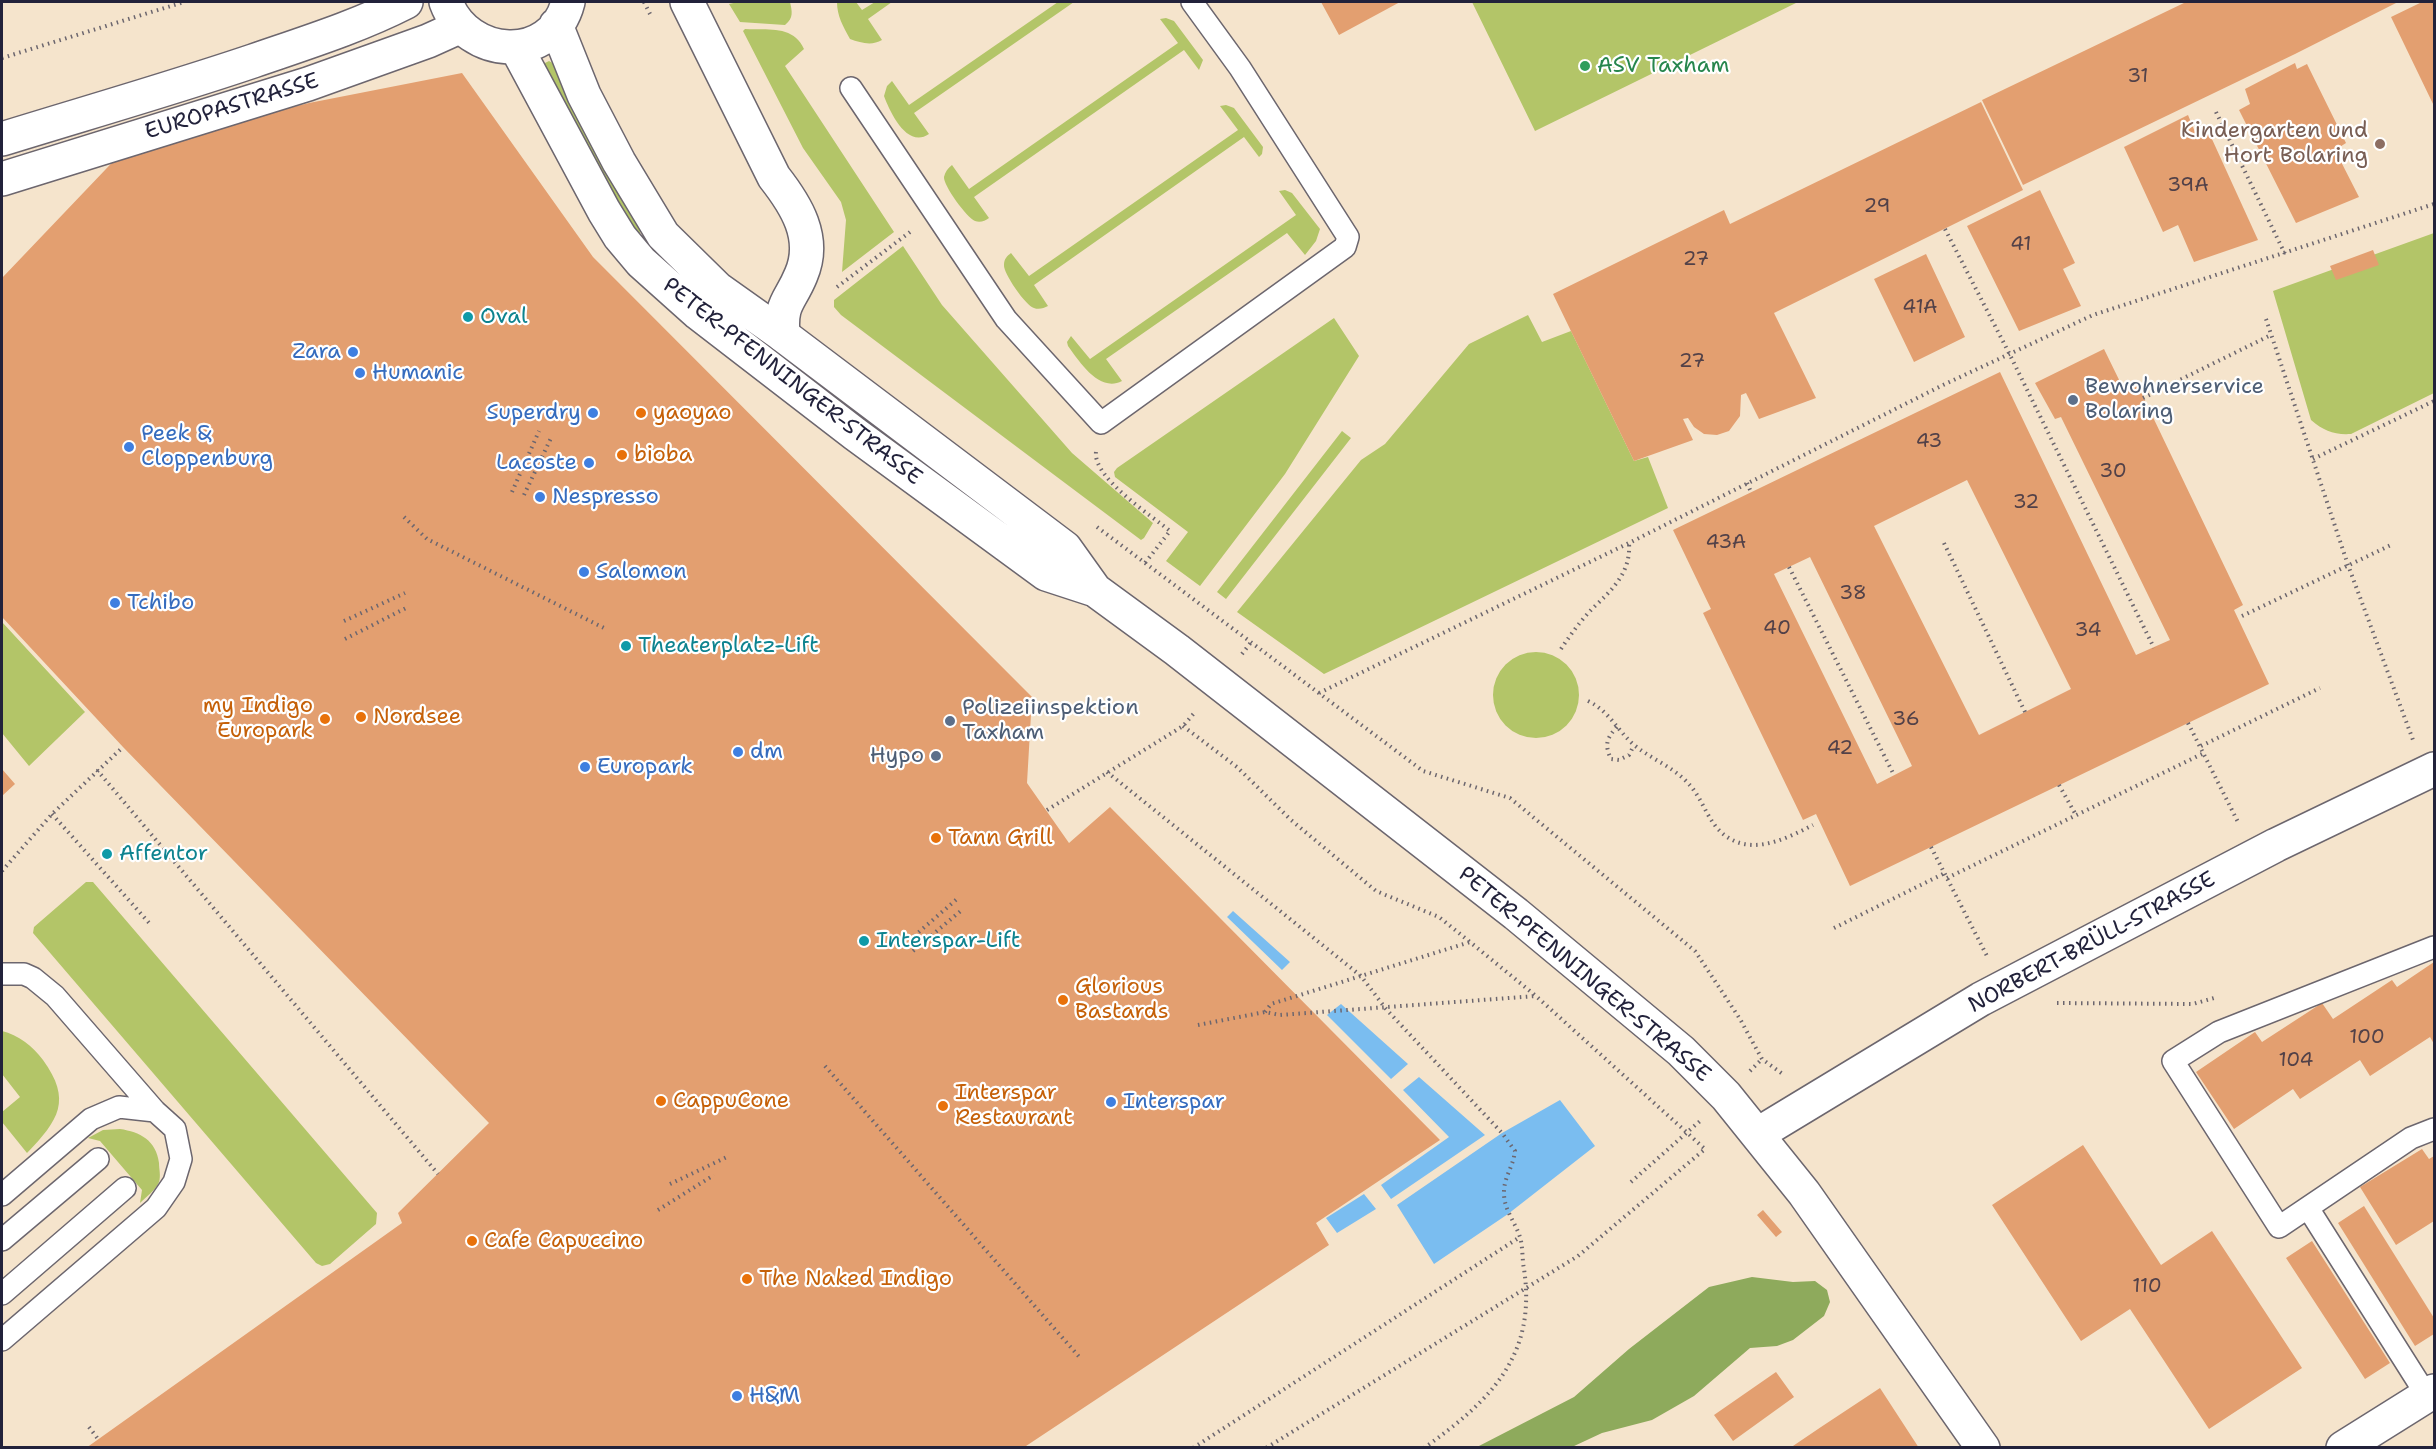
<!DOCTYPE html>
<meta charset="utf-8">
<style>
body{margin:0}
#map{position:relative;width:2436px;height:1449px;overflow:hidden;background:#f5e4cc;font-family:"Shantell Sans",sans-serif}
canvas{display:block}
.frame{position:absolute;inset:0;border:3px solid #22223b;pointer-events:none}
</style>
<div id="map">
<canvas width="2436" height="1449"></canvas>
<div class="frame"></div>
</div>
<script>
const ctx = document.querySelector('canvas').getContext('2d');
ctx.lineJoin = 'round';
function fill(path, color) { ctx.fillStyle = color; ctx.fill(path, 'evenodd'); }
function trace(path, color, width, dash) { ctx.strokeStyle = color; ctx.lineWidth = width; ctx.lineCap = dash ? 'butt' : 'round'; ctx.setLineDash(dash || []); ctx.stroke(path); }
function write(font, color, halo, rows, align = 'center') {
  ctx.font = font + ' "Shantell Sans",sans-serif'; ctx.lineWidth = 4.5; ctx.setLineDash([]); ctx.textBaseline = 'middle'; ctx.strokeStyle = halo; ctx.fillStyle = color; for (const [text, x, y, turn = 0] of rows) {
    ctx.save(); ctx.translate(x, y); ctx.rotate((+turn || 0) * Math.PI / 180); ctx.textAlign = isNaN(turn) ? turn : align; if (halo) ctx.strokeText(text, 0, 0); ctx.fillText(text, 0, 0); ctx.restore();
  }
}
const green = new Path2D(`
 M738 2H790C792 11 794 18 785 25L740 22 729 4Z
 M837 2H856L862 10 875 2H892L868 19 882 40C872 46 861 43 850 39 843 26 837 16 837 2Z
 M1058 2H1074L914 113 929 134C907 149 890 112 884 96L887 86 892 81 909 105Z
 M1472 2H1798L1535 131Z
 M1166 18 1174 21 1203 60 1199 70 1184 50 974 197 989 218C985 221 980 223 975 221 967 218 943 185 944 177 945 172 948 168 952 165L969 189 1178 43 1160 19Z
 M745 29C767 30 794 25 804 49L785 66 894 232 842 272 846 220 841 202 803 148 743 31Z
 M549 61 556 65C582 122 607 179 641 232L634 237 544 67 545 63Z
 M1226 105 1234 108 1263 147 1262 154 1259 157 1244 137 1034 285 1048 306C1044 308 1039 310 1034 308 1026 306 1003 273 1004 265 1004 259 1007 256 1011 253L1029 276 1238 130 1220 106Z
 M1285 190 1292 193 1320 229 1316 241 1305 255 1287 233 1106 359 1122 381C1099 393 1079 361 1068 346L1067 342 1071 336 1090 359 1296 215 1279 191Z
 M2434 233V393L2351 434C2334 435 2324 431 2311 420L2273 291Z
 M903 246 942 305 1072 453 1153 523 1144 538 1141 540 841 315 834 307V300Z
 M1528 315 1542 342 1571 331 1634 461 1648 457 1668 508 1324 674 1237 612 1361 460 1385 444 1469 344Z
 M1334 318 1359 356 1285 474 1200 586 1166 561 1188 532 1115 477 1114 472 1117 468Z
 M1342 431 1351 438 1226 599 1217 592Z
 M2 622 85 712 29 766 2 733Z
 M1493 695a43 43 0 1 1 86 0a43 43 0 1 1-86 0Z
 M86 882H93L377 1213 376 1224 330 1264 322 1266 316 1263 33 933 34 927Z
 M2 1031C18 1035 33 1046 43 1060 72 1100 59 1120 27 1153L2 1122V1112L20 1097 2 1074Z
 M120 1129C140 1132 156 1140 159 1163 159 1169 161 1176 159 1182 156 1190 146 1197 140 1203L142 1190 100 1141 88 1138 103 1130Z`);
const forest = new Path2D(`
 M1752 1277 1793 1282 1815 1281 1827 1290 1830 1302 1824 1316 1793 1340 1777 1346 1750 1348 1694 1396 1652 1420 1602 1433 1572 1447H1477L1574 1397 1629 1349 1709 1287Z`);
const water = new Path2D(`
 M1233 911 1290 962 1282 970 1227 917Z
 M1341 1004 1408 1064 1391 1079 1327 1015Z
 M1419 1077 1485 1135 1391 1199 1381 1185 1449 1137 1403 1090Z
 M1560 1100 1595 1146 1508 1214 1434 1264 1397 1205 1502 1133Z
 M1364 1194 1376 1209 1337 1233 1326 1218Z`);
const building = new Path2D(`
 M1321 2H1400L1339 35Z
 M2186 2H2398L2295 54 2023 185 1982 100Z
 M2422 2H2434V106L2391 17Z
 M2295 63 2297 69 2307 64 2346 143 2335 150 2359 197 2296 223 2239 110 2250 104 2245 89Z
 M462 73 593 257 1032 697 1027 783 1069 843 1110 807 1440 1140 1316 1223 1329 1245 1023 1448H86L402 1223 398 1213 489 1123 123 747 2 617V278L126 148 309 103Z
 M1981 102 2023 190 1774 313 1816 398 1759 419 1746 393 1741 395 1740 416 1729 431 1717 435 1704 434 1694 427 1688 418 1683 419 1693 440 1634 461 1553 294 1724 210 1730 224Z
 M2188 115 2195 132 2206 126 2258 240 2194 262 2178 225 2163 232 2124 147Z
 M2040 190 2075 263 2063 269 2081 306 2019 331 1967 226Z
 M2373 250 2379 265 2336 280 2330 266Z
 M1926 254 1965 337 1914 362 1874 279Z
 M2104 349 2125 392 2138 386 2243 605 2234 610 2269 684 1850 886 1816 814 1803 820 1703 613 1711 609 1673 530 2000 372 2136 655 2170 640 2061 417 2055 419 2035 383ZM1967 480 2071 689 1979 735 1874 526ZM1810 557 1912 766 1877 784 1774 574Z
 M2 769 15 784 2 796Z
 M2434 962V1044L2430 1037 2370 1076 2360 1060 2300 1099 2293 1089 2234 1129 2196 1072 2255 1032 2262 1042 2322 1003 2333 1019 2392 980 2397 987Z
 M2083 1145 2161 1265 2212 1231 2302 1368 2209 1429 2130 1309 2081 1341 1992 1205Z
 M2422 1149 2429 1159 2434 1156V1221L2396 1245 2360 1187Z
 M2364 1206 2434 1318V1334L2415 1346 2338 1223Z
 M1763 1210 1782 1232 1776 1237 1757 1215Z
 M2312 1241 2390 1363 2365 1379 2286 1258Z
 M1776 1372 1794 1397 1733 1441 1714 1415Z
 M1880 1388 1919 1448H1790L1821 1427Z`);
const path = new Path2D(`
 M644 2 650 14
 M2 58 184 2
 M2216 112 2285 254
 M1945 229 2009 353 2154 648
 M837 287 910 232
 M2266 319 2348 565 2413 740
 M2143 398 2271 335
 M1096 452C1093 478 1152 516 1170 531L1145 563
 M2313 459 2434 401
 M1747 483 1751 492
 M512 492 539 431
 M524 495 551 438
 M404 517 427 539 606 629
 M1097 527 1423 771 1510 798 1695 951 1740 1019 1762 1059 1784 1075
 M1944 543 2025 712
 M1789 567 1894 775
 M2242 616 2391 545
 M344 621 405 593
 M345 639 406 608
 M1561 649C1571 634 1581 620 1594 607 1613 589 1631 572 1629 543
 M1242 654 1252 641
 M1319 693 1629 543 1943 385 2093 315 2434 204
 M1588 701C1609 711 1617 730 1634 745 1654 761 1677 768 1693 789 1702 801 1707 816 1717 828 1745 859 1782 841 1813 825
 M2188 723 2239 824
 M1183 726 1237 767 1291 820 1376 891 1439 917 1470 942 1536 996 1705 1149 1578 1256 1266 1448
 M1617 727C1607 738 1604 744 1611 759L1619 760 1629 755 1634 745
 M2201 746 2320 688
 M97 770 438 1174
 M1107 772 1361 976 1386 1009 1502 1133 1515 1151C1513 1168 1503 1178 1504 1195 1505 1211 1515 1222 1520 1237 1523 1247 1522 1259 1524 1269 1537 1356 1490 1401 1424 1448
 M2059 785 2076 815
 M1047 810 1183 726 1196 711
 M52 814 151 925
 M1931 847 1987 956
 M2 871 52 814 123 747
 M1947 878 2204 753
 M1834 928 1945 873
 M905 944 957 899
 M913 951 963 909
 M2057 1003 2193 1004 2214 998
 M1265 1012 1271 1004 1470 942
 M1198 1025 1265 1012 1280 1015 1536 996
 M825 1066 1081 1359
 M1750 1071 1762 1059
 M1631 1182 1700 1121
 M670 1184 727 1157
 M658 1210 714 1175
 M89 1427 98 1439
 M1193 1448 1520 1237`);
const service = new Path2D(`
 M851 88 1006 319 1101 423 1345 247 1348 237 1240 68 1192 2
 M2434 947 2219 1032 2173 1061 2279 1227 2411 1138 2434 1129
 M2 974H24L33 978 55 996 155 1111 175 1129 181 1159 174 1182 156 1208 2 1340
 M2 1195 91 1119 119 1107 155 1111
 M2308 1208 2427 1396
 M2 1240 98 1159
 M2 1294 125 1188`);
const minor = new Path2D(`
 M687 2 774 177C796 205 817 238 801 275 790 302 780 302 783 335
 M1758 1134 1981 999 2276 845 2434 769
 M2343 1448 2434 1391`);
const tertiary = new Path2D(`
 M446 2C467 59 552 65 568 2
 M556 25 584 95 619 162 663 235 718 289 780 333 1065 548 1095 590 1177 650 1516 914 1681 1051 1726 1096 1804 1193 1983 1448
 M516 47 604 211 620 237 641 262 698 313 855 434 1046 574 1095 590
 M2 139C86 113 170 89 253 61 305 43 357 27 406 2
 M2 179 308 84 428 41 459 27`);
const markers = [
 [1585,66,6,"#2e9e5b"],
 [2380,144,6,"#8d6e63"],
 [468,317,6,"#0f9aa8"],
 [353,352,6,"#3f7fe0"],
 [360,373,6,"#3f7fe0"],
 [2073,400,6,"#5c6f8a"],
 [593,413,6,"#3f7fe0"],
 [641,413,6,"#e8710a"],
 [129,447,6,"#3f7fe0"],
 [622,455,6,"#e8710a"],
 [589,463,6,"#3f7fe0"],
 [540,497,6,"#3f7fe0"],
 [584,572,6,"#3f7fe0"],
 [115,603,6,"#3f7fe0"],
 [626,646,6,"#0f9aa8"],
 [361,717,6,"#e8710a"],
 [325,719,6,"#e8710a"],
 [950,721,6,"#5c6f8a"],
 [738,752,6,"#3f7fe0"],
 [936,756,6,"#5c6f8a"],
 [585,767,6,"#3f7fe0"],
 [936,838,6,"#e8710a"],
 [107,854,6,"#0f9aa8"],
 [864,941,6,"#0f9aa8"],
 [1063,1000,6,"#e8710a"],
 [661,1101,6,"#e8710a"],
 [1111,1102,6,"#3f7fe0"],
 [943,1106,6,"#e8710a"],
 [472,1241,6,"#e8710a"],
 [747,1279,6,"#e8710a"],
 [737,1396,6,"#3f7fe0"]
];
const numberNames = [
 ["31",2138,77],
 ["39A",2188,186],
 ["29",1877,207],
 ["41",2021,245],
 ["27",1696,260],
 ["41A",1920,308],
 ["27",1692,362],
 ["43",1929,442],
 ["30",2113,472],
 ["32",2026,503],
 ["43A",1726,543],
 ["38",1853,594],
 ["40",1777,629],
 ["34",2088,631],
 ["36",1906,720],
 ["42",1840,749],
 ["100",2367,1038],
 ["104",2296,1061],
 ["110",2147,1287]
];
const leisureNames = [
 ["ASV Taxham",1597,66]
];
const streetNames = [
 ["EUROPASTRASSE",232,107,-17],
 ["PETER-PFENNINGER-STRASSE",792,382,38],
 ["NORBERT-BRÜLL-STRASSE",2092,943,-28],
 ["PETER-PFENNINGER-STRASSE",1584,975,40]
];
const educationNames = [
 ["Kindergarten und",2368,131],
 ["Hort Bolaring",2368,156]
];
const cultureNames = [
 ["Oval",480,317],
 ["Theaterplatz-Lift",638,646],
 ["Affentor",119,854],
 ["Interspar-Lift",876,941]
];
const shopNames = [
 ["Zara",341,352,"right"],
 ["Humanic",372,373],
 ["Superdry",581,413,"right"],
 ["Peek &",141,434],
 ["Cloppenburg",141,459],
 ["Lacoste",577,463,"right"],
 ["Nespresso",552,497],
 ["Salomon",596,572],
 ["Tchibo",127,603],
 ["dm",750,752],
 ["Europark",597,767],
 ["Interspar",1123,1102],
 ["H&M",749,1396]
];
const serviceNames = [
 ["Bewohnerservice",2085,387],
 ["Bolaring",2085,412],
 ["Polizeiinspektion",962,708],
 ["Taxham",962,733],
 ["Hypo",924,756,"right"]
];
const foodNames = [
 ["yaoyao",653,413],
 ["bioba",634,455],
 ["my Indigo",313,706,"right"],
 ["Europark",313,731,"right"],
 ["Nordsee",373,717],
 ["Tann Grill",948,838],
 ["Glorious",1075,987],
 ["Bastards",1075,1012],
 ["Interspar",955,1093],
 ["Restaurant",955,1118],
 ["CappuCone",673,1101],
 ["Cafe Capuccino",484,1241],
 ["The Naked Indigo",759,1279]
];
fill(green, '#b3c568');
fill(forest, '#8eaa5c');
fill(water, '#7abdf0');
fill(building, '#e39f70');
trace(service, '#6c666e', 24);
trace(minor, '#6c666e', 36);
trace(tertiary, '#6c666e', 36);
trace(path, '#6c666e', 4, [1.5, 4.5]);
trace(service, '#fff', 21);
trace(minor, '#fff', 33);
trace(tertiary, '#fff', 33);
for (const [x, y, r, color] of markers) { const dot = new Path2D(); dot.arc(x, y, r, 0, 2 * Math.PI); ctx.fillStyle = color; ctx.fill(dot); trace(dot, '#fff', 2); }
write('20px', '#524148', null, numberNames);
write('22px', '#27864d', '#fff', leisureNames, 'left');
write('22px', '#22223b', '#fff', streetNames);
write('22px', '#785e54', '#fff', educationNames, 'right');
write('22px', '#0d838f', '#fff', cultureNames, 'left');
write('22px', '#366cbe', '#fff', shopNames, 'left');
write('22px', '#4e5e75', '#fff', serviceNames, 'left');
write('22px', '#c56008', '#fff', foodNames, 'left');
</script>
